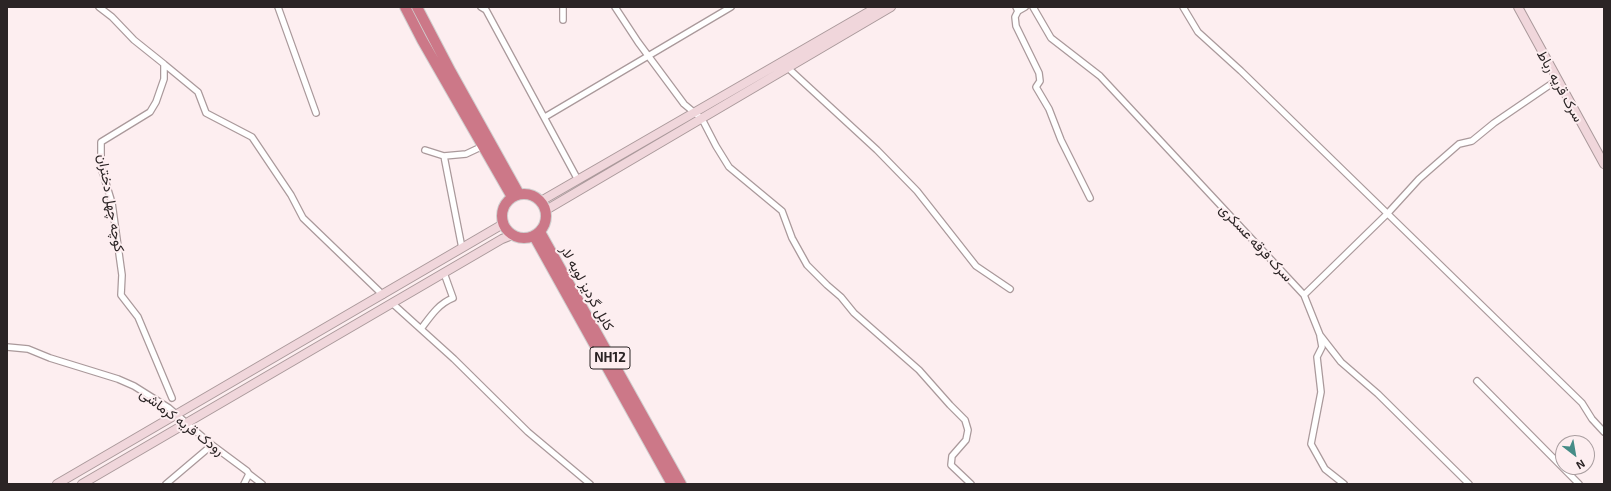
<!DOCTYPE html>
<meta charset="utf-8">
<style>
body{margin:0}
#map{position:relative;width:1611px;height:491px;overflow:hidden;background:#fdeef0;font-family:"Exo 2",sans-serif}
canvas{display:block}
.frame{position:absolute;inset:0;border:8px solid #2b2425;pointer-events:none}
.north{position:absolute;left:1555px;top:435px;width:40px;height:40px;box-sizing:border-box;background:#fdeef0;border:1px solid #a99d9f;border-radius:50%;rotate:149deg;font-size:11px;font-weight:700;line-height:16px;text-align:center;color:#2b2425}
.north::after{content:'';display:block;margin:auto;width:14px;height:18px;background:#468c87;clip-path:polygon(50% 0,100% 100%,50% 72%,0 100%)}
</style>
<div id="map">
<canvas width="1611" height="491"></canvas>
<div class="frame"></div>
<div class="north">N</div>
</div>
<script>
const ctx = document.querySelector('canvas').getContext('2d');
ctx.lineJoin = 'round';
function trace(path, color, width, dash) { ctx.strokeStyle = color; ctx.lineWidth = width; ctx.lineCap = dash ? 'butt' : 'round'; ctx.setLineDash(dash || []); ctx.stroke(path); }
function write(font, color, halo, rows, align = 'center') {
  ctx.font = font + ' "Exo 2",Vazirmatn,sans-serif'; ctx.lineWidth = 4; ctx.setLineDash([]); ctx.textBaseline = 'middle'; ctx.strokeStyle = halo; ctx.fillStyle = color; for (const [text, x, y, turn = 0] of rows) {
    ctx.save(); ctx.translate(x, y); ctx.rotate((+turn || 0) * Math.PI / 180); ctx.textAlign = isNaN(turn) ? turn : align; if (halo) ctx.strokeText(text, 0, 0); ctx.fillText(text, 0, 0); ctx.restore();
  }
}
const street = new Path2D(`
 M99 7 112 17 134 40 164 64V79L156 102 150 112 101 142V167L112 203 122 275 121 295 138 317 172 398
 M278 7 316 113
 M481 7 486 10 578 180
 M563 7V20
 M615 7 638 42 684 104 702 119 716 146 729 167 782 211 792 238 807 265 827 285 841 297 854 313 919 370 950 405 965 420 968 430 966 440 952 456 951 465 971 484
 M1016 7 1018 11 1025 7
 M1033 7 1051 38 1100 76 1304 295 1320 335 1341 362 1378 394 1469 484
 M1183 7 1198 32 1241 71 1582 403 1592 419 1604 432
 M1018 11 1015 17 1016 26 1039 73 1040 81 1036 87 1049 109 1061 140 1090 198
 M164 64 198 92 206 113 252 137 291 195 303 218 383 295
 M788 68 877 150 917 191 976 266 1010 289
 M545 117 731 7
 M425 150 444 156 466 154 483 146
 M444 156 462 248
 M1304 295 1388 213 1419 179 1459 144 1472 141 1494 123 1557 80
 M392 303 454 359 528 432 590 484
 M421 329C430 317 438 304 453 298L444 273
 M1320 336 1322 347 1317 357 1321 392 1311 444 1325 469 1344 484
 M7 347 28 349 50 358 118 379 134 386 169 408 212 445 247 471 249 474 244 484
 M1477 381 1579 484
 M249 474 262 484
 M166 484 212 445`);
const secondary = new Path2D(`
 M1518 7 1604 164
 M541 201 877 7
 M546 210 891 7
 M57 484 503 224
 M82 484 502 239 512 235`);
const highway = new Path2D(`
 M405 7 422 40 512 197
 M417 7 451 72 519 194
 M502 216a22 22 0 1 1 44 0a22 22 0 1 1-44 0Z
 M540 232 681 484
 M534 236 672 484`);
const shields = [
 [610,358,40]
];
const shieldNames = [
 ["NH12",610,358]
];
const streetNames = [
 ["سرک قریه رباط",1560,86,61],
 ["کوچه چهل دختران",111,203,80],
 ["سرک فرقه عسکری",1256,243,47],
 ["کابل گردیز لویه لار",587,288,61],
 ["رودک قریه کرماشی",182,422,37]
];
trace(street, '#aa999b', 8);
trace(secondary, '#aa999b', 10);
trace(highway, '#d0cfcf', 12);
trace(street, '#fff', 5.5);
trace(secondary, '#f0d6db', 8);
trace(highway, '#cc7888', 10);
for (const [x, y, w] of shields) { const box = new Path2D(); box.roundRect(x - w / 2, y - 11, w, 22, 3); ctx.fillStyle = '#fdeef0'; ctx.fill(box); trace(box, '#2b2425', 1); }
write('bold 13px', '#2b2425', null, shieldNames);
write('14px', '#2b2425', '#fdeef0', streetNames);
</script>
